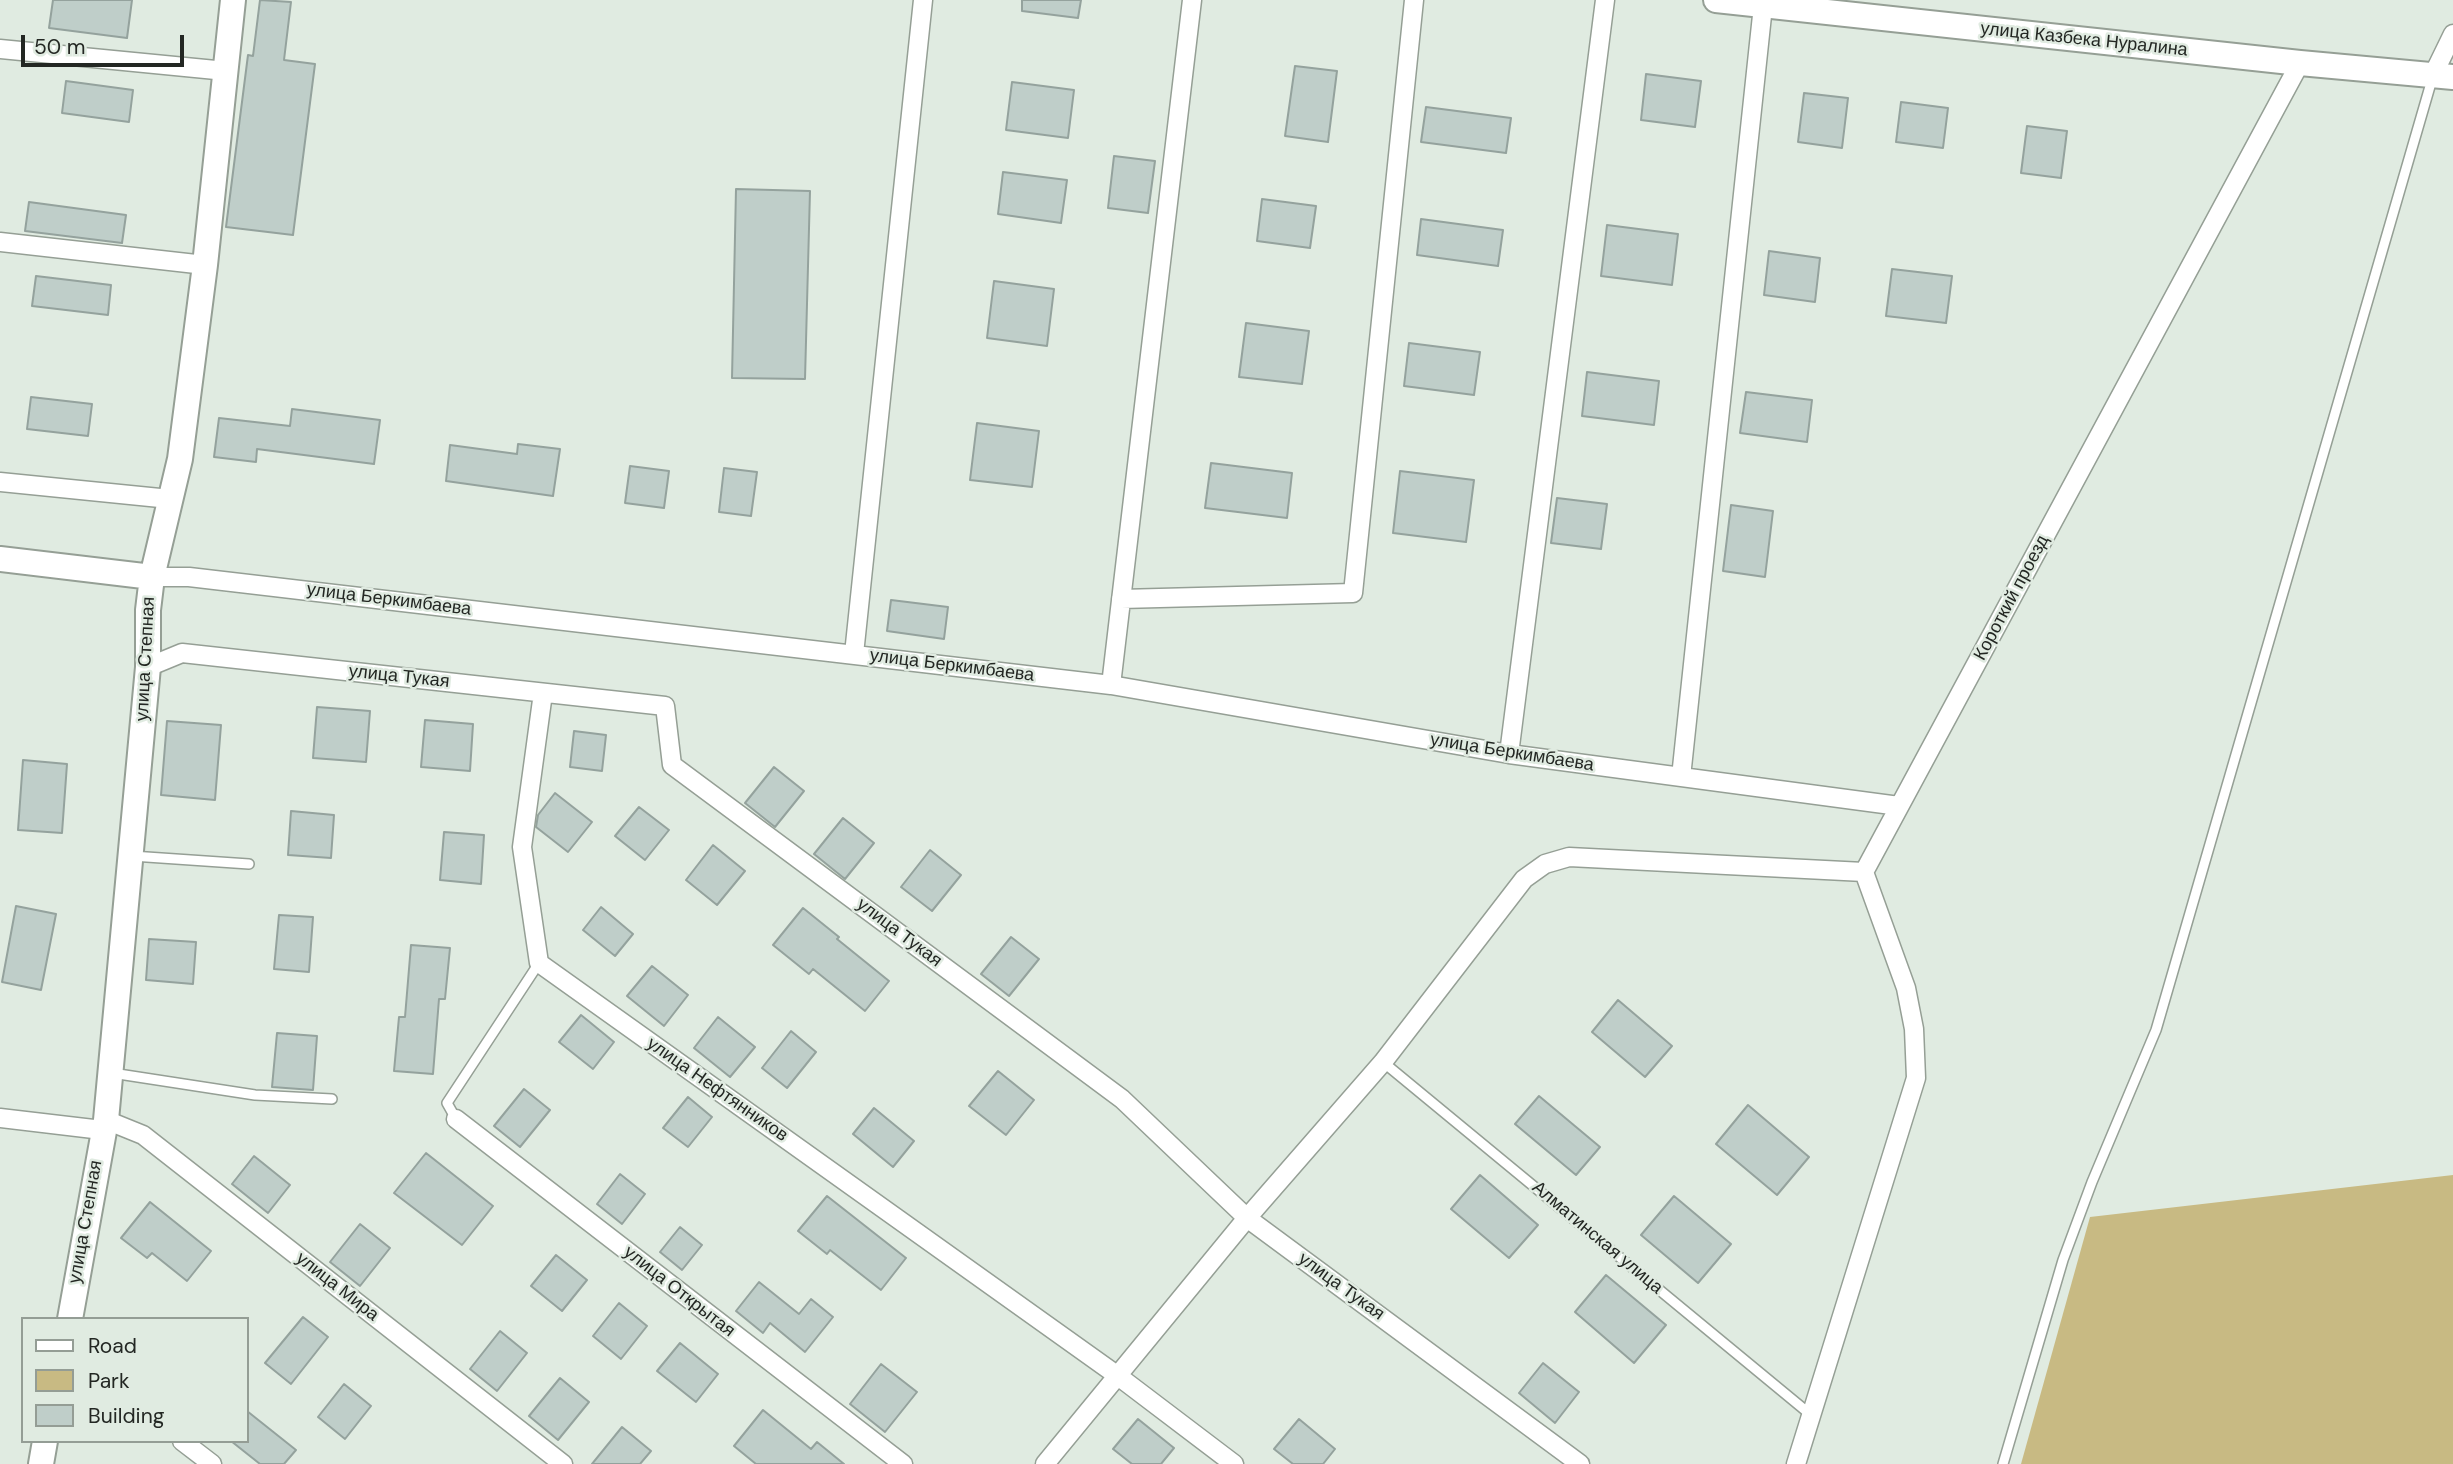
<!DOCTYPE html>
<meta charset="utf-8">
<style>
body{margin:0}
#map{position:relative;width:2453px;height:1464px;overflow:hidden;background:#e0ebe1;font-family:"DM Sans",sans-serif}
canvas{display:block}
.legend{position:absolute;left:21px;top:1317px;width:228px;height:126px;box-sizing:border-box;background:#e0ebe1;border:2px solid #949d95;margin:0;padding:9px 12px;list-style:none;font-size:21px;color:#232723}
.legend li{display:flex;align-items:center;gap:14px;height:35px}
.legend b{width:35px;border:2px solid #949d95}
.scale{position:absolute;left:21px;top:35px;width:163px;height:32px;box-sizing:border-box;border:4px solid #232723;border-top:0;padding-left:9px;font-size:21px;line-height:24px;white-space:nowrap;color:#232723;-webkit-text-stroke:5px #e0ebe1;paint-order:stroke}
</style>
<div id="map">
<canvas width="2453" height="1464"></canvas>
<ul class="legend">
<li><b style="height:9px;background:#fff"></b>Road</li>
<li><b style="height:19px;background:#c8ba83"></b>Park</li>
<li><b style="height:19px;background:#bfcec9"></b>Building</li>
</ul>
<div class="scale">50 m</div>
</div>
<script>
const ctx = document.querySelector('canvas').getContext('2d');
ctx.lineJoin = 'round';
function fill(path, color) { ctx.fillStyle = color; ctx.fill(path, 'evenodd'); }
function trace(path, color, width, dash) { ctx.strokeStyle = color; ctx.lineWidth = width; ctx.lineCap = dash ? 'butt' : 'round'; ctx.setLineDash(dash || []); ctx.stroke(path); }
function write(font, color, halo, rows, align = 'center') {
  ctx.font = font + ' "DM Sans",sans-serif'; ctx.lineWidth = 5; ctx.setLineDash([]); ctx.textBaseline = 'middle'; ctx.strokeStyle = halo; ctx.fillStyle = color; for (const [text, x, y, turn = 0] of rows) {
    ctx.save(); ctx.translate(x, y); ctx.rotate((+turn || 0) * Math.PI / 180); ctx.textAlign = isNaN(turn) ? turn : align; if (halo) ctx.strokeText(text, 0, 0); ctx.fillText(text, 0, 0); ctx.restore();
  }
}
const green = new Path2D(`
 M2453 1175V1464H2021L2090 1217Z`);
const building = new Path2D(`
 M53 0H132L127 38 49 28Z
 M260 0 291 2 284 60 315 64 293 235 226 227 248 55 253 56Z
 M1022 0H1081L1078 18 1022 11Z
 M1295 66 1337 71 1328 142 1285 136Z
 M1646 74 1701 81 1695 127 1641 120Z
 M66 81 133 90 129 122 62 113Z
 M1012 82 1074 90 1068 138 1006 130Z
 M1804 93 1848 98 1842 148 1798 142Z
 M1901 102 1948 108 1943 148 1896 142Z
 M1426 107 1511 118 1506 153 1421 142Z
 M2027 126 2067 131 2061 178 2021 173Z
 M1114 156 1155 161 1148 213 1108 208Z
 M1003 172 1067 180 1061 223 998 214Z
 M736 189 810 191 805 379 732 378Z
 M1262 199 1316 206 1310 248 1257 241Z
 M29 202 126 215 122 243 25 231Z
 M1421 219 1503 230 1498 266 1417 255Z
 M1607 225 1678 234 1672 285 1601 276Z
 M1769 251 1820 258 1815 302 1764 295Z
 M1892 269 1952 276 1946 323 1886 316Z
 M36 276 111 285 108 315 32 306Z
 M994 281 1054 289 1047 346 987 338Z
 M1246 323 1309 331 1302 384 1239 377Z
 M1409 343 1480 352 1474 395 1404 386Z
 M1587 372 1659 381 1654 425 1582 416Z
 M1746 392 1812 400 1807 442 1740 433Z
 M31 397 92 404 88 436 27 429Z
 M292 409 380 420 374 464 257 449 256 462 214 457 219 418 290 426Z
 M977 423 1039 431 1032 487 970 480Z
 M518 444 560 449 553 496 446 481 450 445 517 454Z
 M1211 463 1292 473 1287 518 1205 508Z
 M630 466 669 471 664 508 625 503Z
 M724 468 757 472 751 516 719 512Z
 M1400 471 1474 480 1466 542 1393 533Z
 M1557 498 1607 504 1601 549 1551 543Z
 M1731 505 1773 511 1765 577 1723 571Z
 M891 600 948 607 944 639 887 631Z
 M317 707 370 711 366 762 313 758Z
 M425 720 473 724 470 771 421 767Z
 M167 721 221 725 215 800 161 795Z
 M574 731 606 735 602 771 570 767Z
 M23 760 67 764 62 833 18 830Z
 M774 767 804 791 775 827 745 803Z
 M555 793 592 822 568 852 536 827 538 815Z
 M639 807 669 830 645 860 615 836Z
 M291 811 334 815 331 858 288 855Z
 M843 818 874 843 845 879 814 854Z
 M444 832 484 835 481 884 440 880Z
 M713 845 745 871 717 905 686 880Z
 M930 850 961 875 932 911 901 887Z
 M16 906 56 914 41 990 2 982Z
 M601 907 633 934 615 956 583 930Z
 M803 908 839 937 837 939 889 981 865 1011 813 969 809 974 773 945Z
 M279 915 313 917 309 972 274 969Z
 M1011 937 1039 959 1009 996 981 974Z
 M149 939 196 942 193 984 146 980Z
 M411 945 450 948 445 999H439L433 1074 394 1071 399 1017H405Z
 M652 966 688 995 664 1026 627 996Z
 M1618 1000 1672 1046 1645 1077 1592 1032Z
 M581 1015 614 1042 593 1069 559 1042Z
 M718 1017 755 1047 730 1077 694 1048Z
 M791 1031 816 1052 787 1088 762 1068Z
 M277 1033 317 1036 313 1090 272 1087Z
 M998 1071 1034 1100 1006 1135 969 1106Z
 M524 1089 550 1110 520 1147 494 1126Z
 M1539 1096 1600 1147 1576 1175 1515 1124Z
 M688 1097 712 1117 688 1147 663 1128Z
 M1748 1105 1809 1157 1777 1195 1716 1144Z
 M874 1108 914 1141 893 1167 853 1134Z
 M426 1153 493 1206 462 1245 394 1193Z
 M254 1156 290 1185 268 1213 232 1184Z
 M620 1174 645 1194 622 1224 597 1204Z
 M1480 1175 1538 1225 1509 1258 1451 1209Z
 M827 1196 906 1258 881 1290 830 1250 827 1254 798 1231Z
 M1674 1196 1731 1244 1698 1283 1641 1235Z
 M150 1202 211 1251 187 1281 152 1253 147 1258 121 1238Z
 M360 1224 390 1248 360 1286 330 1262Z
 M680 1227 702 1245 682 1270 660 1252Z
 M556 1255 587 1280 562 1311 531 1286Z
 M1606 1275 1666 1325 1634 1363 1575 1312Z
 M759 1282 799 1314 811 1299 833 1317 805 1352 770 1323 763 1333 736 1311Z
 M619 1303 647 1326 621 1359 593 1336Z
 M303 1317 328 1337 291 1384 265 1363Z
 M500 1331 527 1353 497 1391 470 1369Z
 M680 1343 718 1374 696 1402 657 1371Z
 M1543 1363 1579 1392 1555 1423 1519 1393Z
 M881 1364 917 1392 885 1432 850 1404Z
 M560 1378 589 1402 558 1440 529 1416Z
 M344 1384 371 1406 345 1439 318 1417Z
 M763 1410 811 1449 817 1442 844 1464H756L734 1446Z
 M247 1411 296 1450 284 1464H260L231 1441H247Z
 M1138 1419 1174 1448 1161 1464H1132L1113 1449Z
 M1299 1419 1335 1449 1323 1464H1293L1274 1449Z
 M622 1427 651 1451 640 1464H592Z`);
const lane = new Path2D(`
 M132 856 249 864
 M1383 1062 1811 1415
 M112 1073 255 1095 332 1099
 M456 1119 447 1103 539 963
 M2003 1464 2063 1260 2092 1182 2156 1030 2433 76`);
const street = new Path2D(`
 M0 49 226 71
 M2433 75 2453 34
 M0 242 205 265
 M0 482 170 499
 M152 577H189L1111 685 1509 754 1899 806
 M1121 599 1353 593 1414 0
 M854 654 923 0
 M148 667 182 653 665 706 672 765 1122 1099 1247 1218 1580 1464
 M1111 685 1192 0
 M543 693 522 847 539 963 1118 1376 1234 1464
 M1509 754 1605 0
 M1681 777 1763 6 1766 0
 M0 1118 102 1130
 M456 1119 903 1464
 M106 1120 143 1135 563 1464
 M182 1441 212 1464
 M1045 1464 1247 1218 1383 1062 1524 879 1545 864 1569 857 1864 872 2300 63
 M1796 1464 1916 1078 1914 1029 1906 988 1864 872`);
const secondary = new Path2D(`
 M1716 0 2300 63 2453 77
 M0 559 152 577
 M70 1319 106 1120 148 667V610L152 577 180 459 205 265 233 0
 M41 1464 45 1441`);
const streetNames = [
 ["улица Казбека Нуралина",2084,40,6],
 ["Короткий проезд",2012,598,-62],
 ["улица Беркимбаева",389,600,7],
 ["улица Степная",146,659,-87],
 ["улица Беркимбаева",952,666,7],
 ["улица Тукая",399,677,6],
 ["улица Беркимбаева",1512,753,9],
 ["улица Тукая",899,933,37],
 ["улица Нефтянников",717,1090,35],
 ["улица Степная",86,1222,-80],
 ["Алматинская улица",1597,1238,40],
 ["улица Мира",337,1287,38],
 ["улица Тукая",1341,1287,36],
 ["улица Открытая",679,1292,38]
];
fill(green, '#c8ba83');
fill(building, '#bfcec9');
trace(building, '#94a29d', 2);
trace(lane, '#959f95', 12);
trace(street, '#959f95', 21);
trace(secondary, '#959f95', 28);
trace(lane, '#fff', 9);
trace(street, '#fff', 18);
trace(secondary, '#fff', 24);
write('18px', '#232723', '#e0ebe1', streetNames);
</script>
